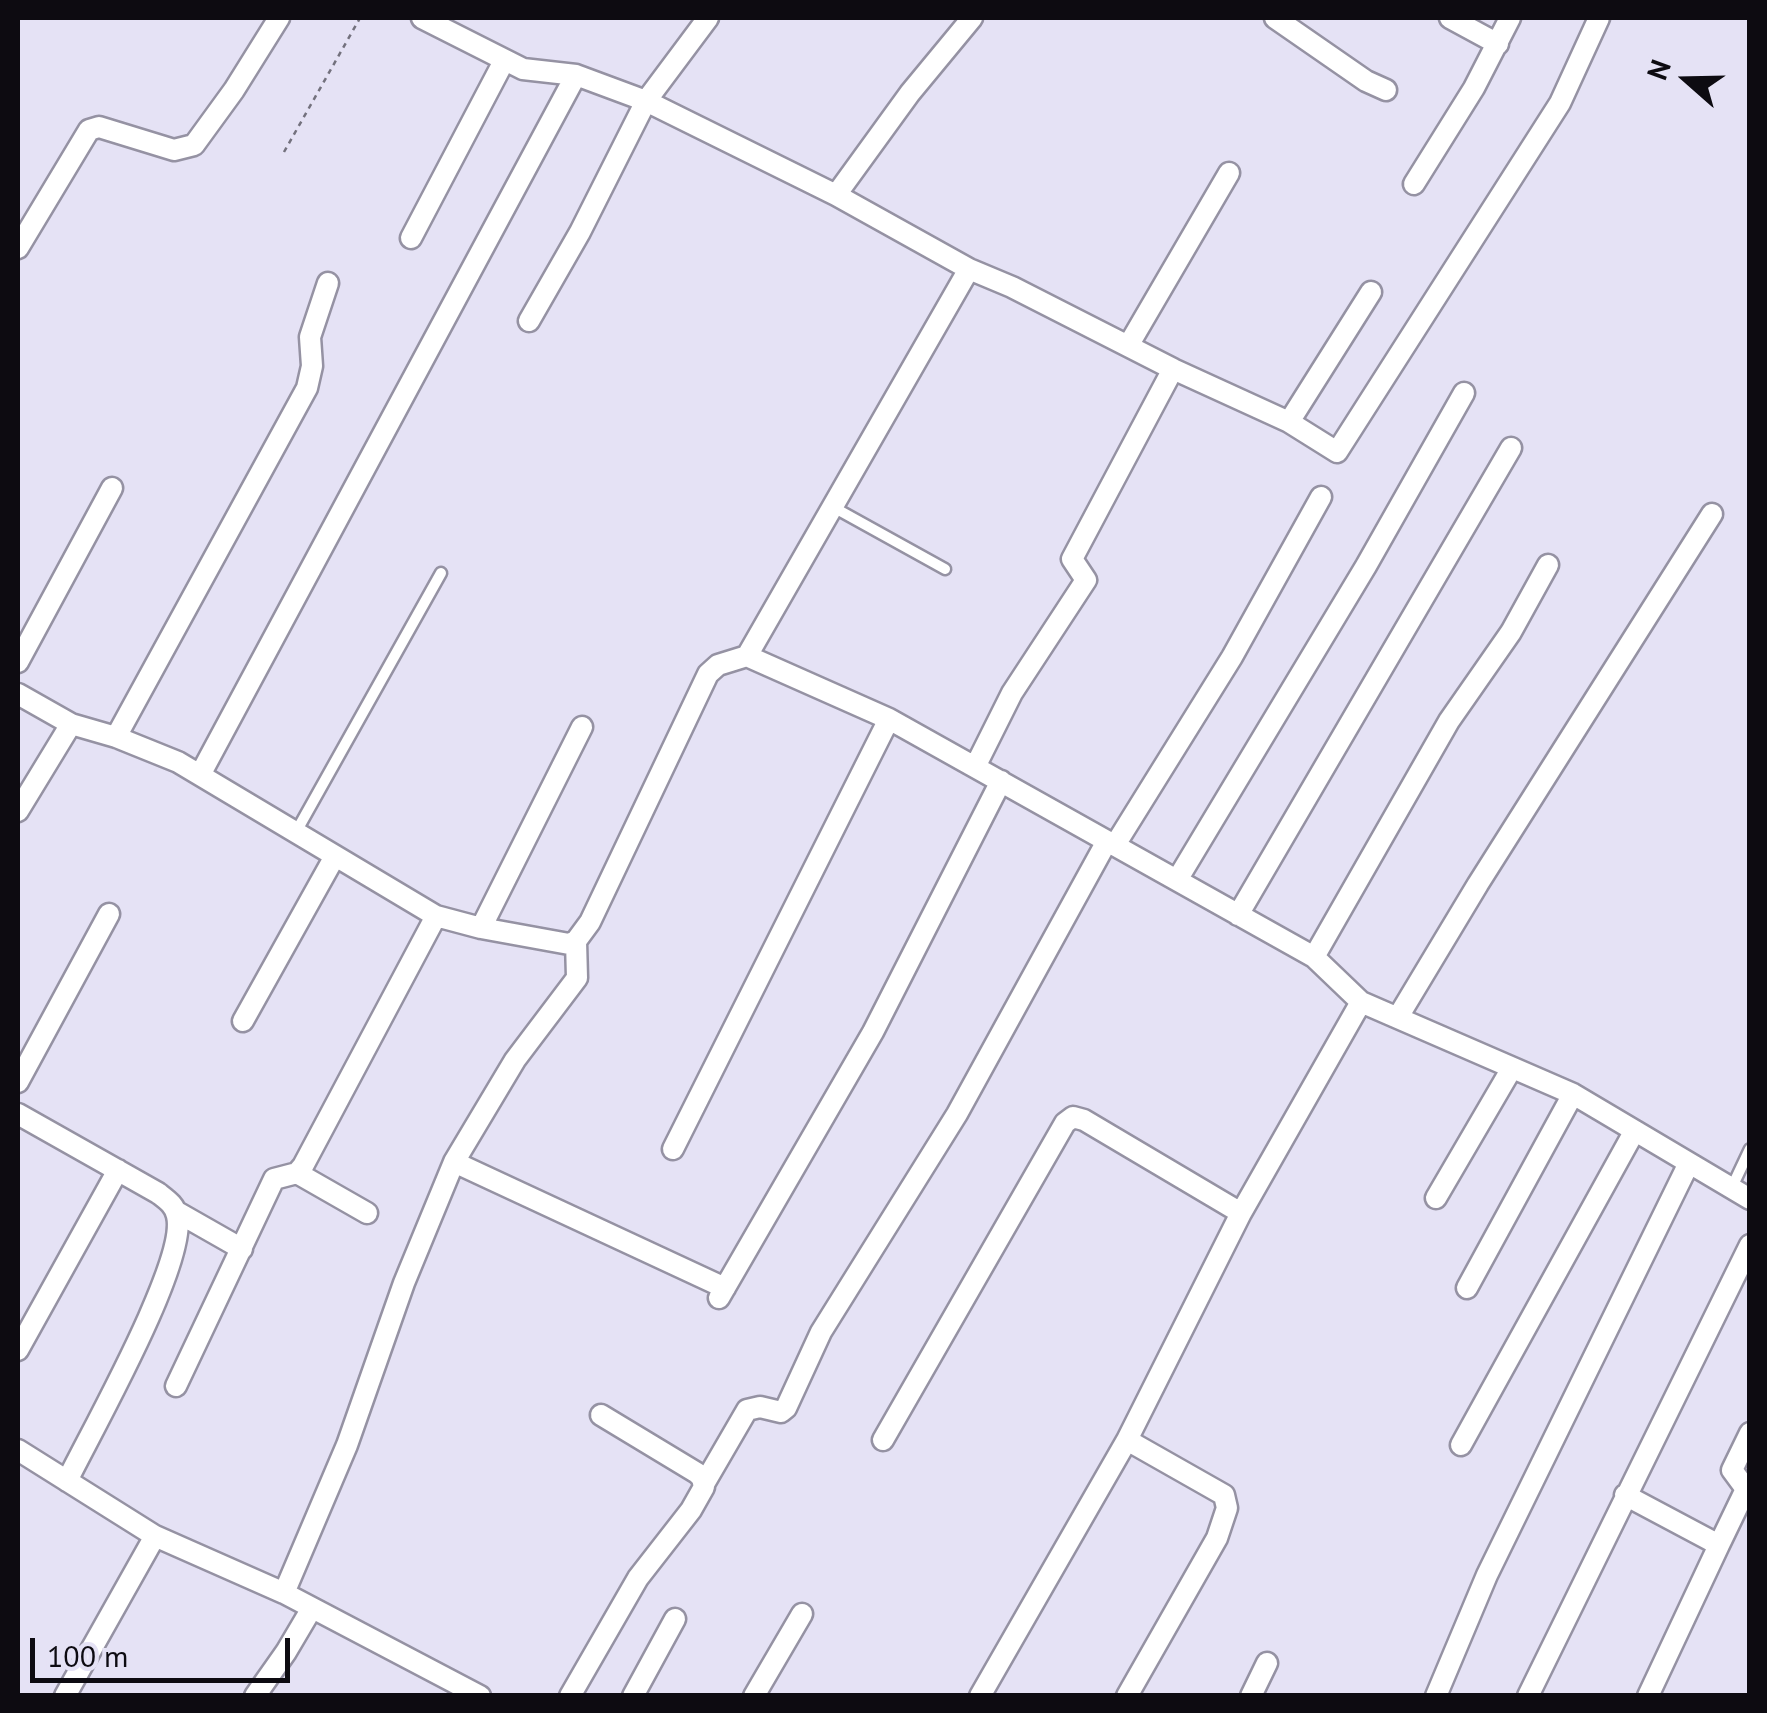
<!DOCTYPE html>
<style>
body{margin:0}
#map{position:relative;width:1767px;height:1713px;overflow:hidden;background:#e5e2f5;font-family:"PT Sans",sans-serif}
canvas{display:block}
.frame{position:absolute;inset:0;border:20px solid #0d0b11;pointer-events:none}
.north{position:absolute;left:1637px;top:30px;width:100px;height:100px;-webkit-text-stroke:8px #e5e2f5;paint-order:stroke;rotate:290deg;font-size:28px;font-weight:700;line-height:40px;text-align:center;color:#0d0b11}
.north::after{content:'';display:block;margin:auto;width:35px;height:45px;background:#0d0b11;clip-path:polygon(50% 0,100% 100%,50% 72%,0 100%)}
.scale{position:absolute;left:30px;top:1638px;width:260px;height:45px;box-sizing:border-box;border:5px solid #0d0b11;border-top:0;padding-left:12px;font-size:30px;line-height:35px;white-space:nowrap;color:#0d0b11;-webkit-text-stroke:8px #e5e2f5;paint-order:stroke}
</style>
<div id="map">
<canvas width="1767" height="1713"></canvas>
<div class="frame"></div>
<div class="north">N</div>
<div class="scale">100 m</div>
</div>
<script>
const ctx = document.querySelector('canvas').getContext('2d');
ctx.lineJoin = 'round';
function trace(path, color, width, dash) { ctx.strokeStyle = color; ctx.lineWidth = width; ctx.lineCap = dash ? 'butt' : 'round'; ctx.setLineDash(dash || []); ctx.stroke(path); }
const path = new Path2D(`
 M284 152 360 18`);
const service = new Path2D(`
 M833 507 945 569
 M296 832 441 573
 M1732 1187 1750 1149`);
const minor = new Path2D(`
 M422 18 523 69 576 75 646 101 836 195 969 269 1012 287 1173 369
 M1275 18 1366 81 1386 90
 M1450 18 1498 44
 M1414 184 1474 88 1510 18
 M836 195 910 93 972 18
 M411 238 504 61
 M18 248 89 130 99 127 174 150 194 145 234 90 279 18
 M529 321 580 232 646 101 708 18
 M1128 346 1229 173
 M1289 422 1371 292
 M747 656 969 269
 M18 662 112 488
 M18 694 71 724 116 737 178 762 436 916 481 928 569 944 576 941 590 922 708 674 718 665 747 656 889 719 1314 957 1361 1002 1241 1213 1127 1440 980 1696
 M116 737 307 388 312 366 310 337 328 283
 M975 767 1012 693 1086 580 1072 559 1173 369 1289 422 1337 452 1560 103 1599 18
 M200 775 576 75
 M18 811 71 724
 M1115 845 1232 657 1321 497
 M1177 880 1366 566 1464 393
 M1238 915 1511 448
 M481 928 582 727
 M1314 957 1449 721 1511 632 1548 565
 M1361 1002 1573 1094 1750 1199
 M1398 1017 1478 884 1712 514
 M243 1021 335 856
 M18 1082 109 914
 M18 1114 158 1193C167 1200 175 1205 177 1216 188 1261 91 1432 67 1481
 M673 1149 889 719
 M454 1162 725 1288
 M297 1173 367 1213
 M1436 1198 1512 1068
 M177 1212 242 1249
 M1467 1288 1573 1094
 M719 1298 873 1032 1001 781
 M18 1350 118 1170
 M176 1386 274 1179 297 1173 303 1166 436 916
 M883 1440 1065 1123 1073 1117 1084 1120 1241 1213
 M1127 1440 1224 1495 1227 1508 1217 1538 1127 1696
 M1461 1445 1634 1132
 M18 1450 155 1536 284 1593 480 1696
 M704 1484 747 1410 760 1407 781 1412 786 1408 821 1332 957 1114 1107 841
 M1625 1495 1719 1545 1648 1696
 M1719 1545 1746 1489 1732 1470 1750 1433
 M284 1593 347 1445 404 1283 454 1162 515 1060 577 978 576 941
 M65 1696 155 1536
 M255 1696 286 1652 312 1608
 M570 1696 638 1578 691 1510 704 1487 702 1478 697 1473 601 1415
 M633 1696 675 1619
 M754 1696 802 1614
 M1251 1696 1267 1663
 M1436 1696 1487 1575 1689 1163
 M1528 1696 1750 1245`);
trace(service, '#9592a3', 15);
trace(minor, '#9592a3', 25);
trace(path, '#73717d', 2.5, [5, 5]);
trace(service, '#fff', 10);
trace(minor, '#fff', 20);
</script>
